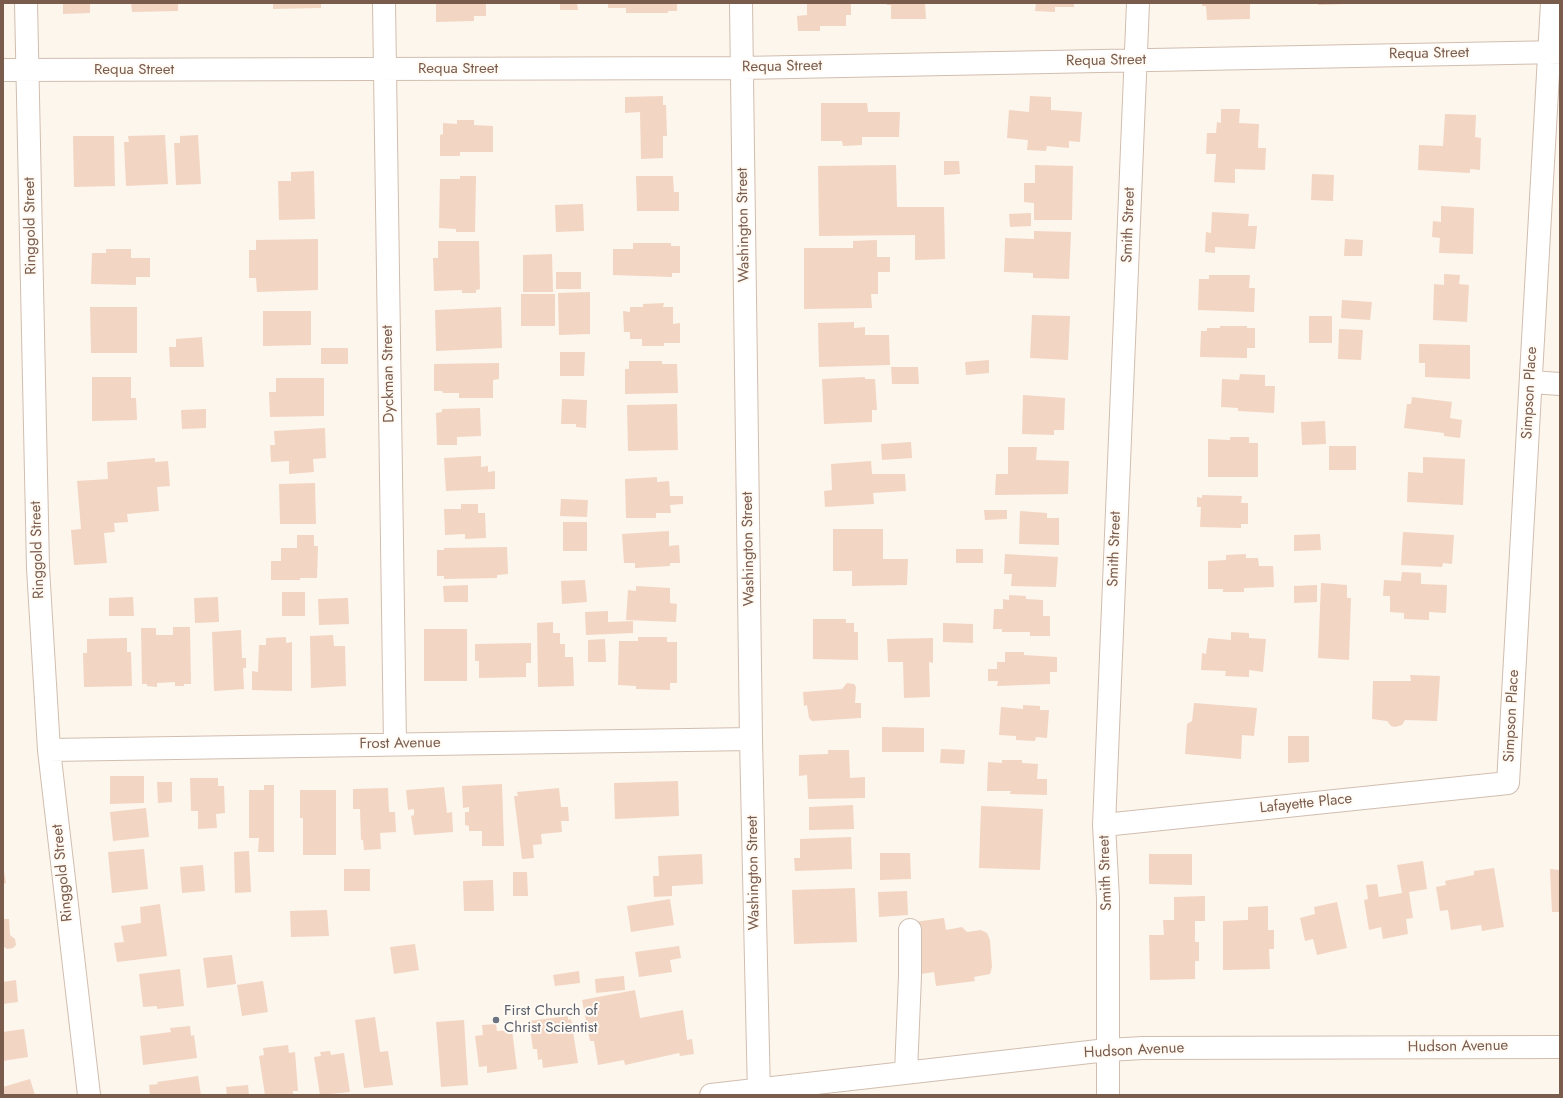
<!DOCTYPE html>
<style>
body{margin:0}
#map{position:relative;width:1563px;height:1098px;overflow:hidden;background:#fdf6ec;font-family:Jost,sans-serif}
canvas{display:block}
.frame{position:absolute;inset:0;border:4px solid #7a5c4d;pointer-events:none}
</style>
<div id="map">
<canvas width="1563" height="1098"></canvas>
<div class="frame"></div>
</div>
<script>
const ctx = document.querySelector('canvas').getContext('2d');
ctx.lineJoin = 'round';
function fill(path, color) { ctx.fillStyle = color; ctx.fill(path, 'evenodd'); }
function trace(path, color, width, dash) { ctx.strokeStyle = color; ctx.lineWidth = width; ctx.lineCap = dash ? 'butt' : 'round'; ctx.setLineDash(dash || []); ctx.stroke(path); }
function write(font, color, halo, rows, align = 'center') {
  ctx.font = font + ' Jost,sans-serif'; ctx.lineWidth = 4; ctx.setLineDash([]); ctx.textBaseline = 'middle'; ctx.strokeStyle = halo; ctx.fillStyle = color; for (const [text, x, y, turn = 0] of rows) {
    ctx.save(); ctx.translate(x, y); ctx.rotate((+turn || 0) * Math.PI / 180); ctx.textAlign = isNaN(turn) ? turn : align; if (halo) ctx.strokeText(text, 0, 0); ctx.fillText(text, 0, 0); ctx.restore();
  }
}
const building = new Path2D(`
 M63 3H90V13L63 14Z
 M131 3H178V11L132 12Z
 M273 3H321V8L273 9Z
 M436 3H486V16H474V21L436 22Z
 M560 3H577L578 10H560Z
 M608 3H677V11H668V13H626V8H608Z
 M807 3H851V15H846V26H820V31H798L797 16 807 15Z
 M887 3H925L926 19H891V5H887Z
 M1036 3H1074V7H1055V12L1035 11Z
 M1202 3H1250V19L1207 20 1206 6H1202Z
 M1318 3H1347V4L1318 5Z
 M663 96V105H666L667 136H663V158L641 159 640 112 625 113V97Z
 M1030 96 1051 97V110L1082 112 1080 142 1069 141V148L1047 146 1046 151 1027 150 1028 140 1007 138 1009 110 1029 112Z
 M821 103H867L868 112H900L899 137H862V145L843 146 842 141H821Z
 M1221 109H1240L1239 123 1259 124 1258 148H1266L1265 170 1235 169V183L1214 182 1216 154H1206L1207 133H1216L1217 122 1221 123Z
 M1445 114 1476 115 1475 137 1481 138 1480 170 1470 169V173L1418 170 1419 145 1443 146Z
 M457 120H474V125L493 126V152H460V156H440V135L443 134V123L457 124Z
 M165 135 168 184 126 186 124 142H129L128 136Z
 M198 135 201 184 176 185 174 143H180V136Z
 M73 136H114L115 186 74 187Z
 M944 161H959L960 174 944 175Z
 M896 165 897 207H944L945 259 915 260V235L819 236 818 166Z
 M1035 165 1073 166 1072 220H1034V203L1024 202V183H1035Z
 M314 171 315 219 279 220 278 181H291V172Z
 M1312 174 1334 175 1333 201 1311 200Z
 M460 176H476L475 232H456V229L439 228 440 179H460Z
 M636 176H673L674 192H679V211H637Z
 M583 204 584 231 556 232 555 205Z
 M1441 206 1474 208 1473 254 1439 253 1440 238 1432 237 1433 221 1441 222Z
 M1212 212 1249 214 1248 226H1257L1255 249 1215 247V253L1205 252 1206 232 1211 233Z
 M1031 213V226L1010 227 1009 214Z
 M1034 231 1071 232 1069 279 1033 278V273L1004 272 1005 238 1034 239Z
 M318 239V290L257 292 256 278H249V250H256V240Z
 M1345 239 1363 240 1362 256H1344Z
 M877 240V257H890V272H878V294H871L872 308 804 309V248H853V241Z
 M438 241H479L480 289 476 290V293H462V290L434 291 433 258H438Z
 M633 243H671V246H680V273H672V277L613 275V249H633Z
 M106 249H131V258H150V277H136V285L91 284 92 253H106Z
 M552 254 553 292H523V255Z
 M556 272H581V289H556Z
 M1444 274 1460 275 1459 284 1469 285 1467 322 1433 320 1434 284 1444 285Z
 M1209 275H1250L1249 288H1255L1254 312 1198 310 1199 279H1209Z
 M590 292V334L559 335 558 293Z
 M521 294H555V326H521Z
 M1342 300 1372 302 1370 320 1341 318Z
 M664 303 663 307H673V324L680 323V343H664V346H642V339H630V332H624L623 311 630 312V307H643V304Z
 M90 307H137V353H91Z
 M501 307 502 348 436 351 435 310Z
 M263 311H311V345L263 346Z
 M1032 315 1070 316 1068 360 1030 358Z
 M1309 316H1332V343H1309Z
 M854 322V328L865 327V335H889L890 365 819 367 818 323Z
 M1220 326H1247V328H1255V348H1247V358L1200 357 1201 331H1207V328H1220Z
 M1339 329 1363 330 1361 360 1338 359Z
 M202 337 204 367H170L169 347H176V339Z
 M1419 344 1470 345V379L1425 377V363H1419Z
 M321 348H348V364H321Z
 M560 352H585L584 376H560Z
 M989 360V373L966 375 965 362Z
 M629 361H662V364H677L678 393 625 394V369H629Z
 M499 363V379L493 380V398H459V393H443L442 391H434V364Z
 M891 367H918L919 384H892Z
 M1240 374 1265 375V386H1275L1274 413 1238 411V408L1221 407 1222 379 1239 380Z
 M92 377H131V398H136L137 420 92 421Z
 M865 377V379H875L877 410H872V422L824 424 822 379Z
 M276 378H324V416L270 417 269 392H276Z
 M1023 395 1065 398 1064 430H1054V435L1022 434Z
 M1412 397 1452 402 1450 418 1462 420 1460 438 1444 436V433L1404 428 1407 404H1411Z
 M562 399 587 400 586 428 576 427V424H561Z
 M677 404 678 450 628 451 627 405Z
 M480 408 481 436 457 437V445H437L436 413 442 412V409Z
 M206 409V428L182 429 181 410Z
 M1325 421 1326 444 1302 445 1301 422Z
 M325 428 326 458 313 459 314 472 289 474V461L271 462 270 445H275L274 431Z
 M1230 437H1249V443H1258V477H1208V439L1230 440Z
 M911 442 912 458 882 460 881 444Z
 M1329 446H1356V470H1329Z
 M1008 447H1037L1036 460 1069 461 1068 494 995 495 996 474H1008Z
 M481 456V467L488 466V472L495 471V489L446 491 444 458Z
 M1423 457 1465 459 1463 505 1407 502 1408 472 1423 473Z
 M155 458V462L168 461 170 486 157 487 159 511 127 514 128 522 114 523 115 532 104 533 107 563 74 565 71 530 81 529 77 481 108 479 107 462Z
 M871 461 872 474H905L906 491 873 493 874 504 825 507 824 491 832 490 831 464Z
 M657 477V482L669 481 670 496H683V504L670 505 671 513H656V518H626L625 479Z
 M315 483 316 524H280L279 484Z
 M1202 495 1242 496 1241 503H1248V524H1241V528L1200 527 1201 507H1197V497L1202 498Z
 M561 499 588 500 587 517 560 516Z
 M461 504H478V513H485L486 538 465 539V534L445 535 444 509H461Z
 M984 510H1007V519L985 520Z
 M1020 511 1047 513V518H1059V545L1019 544Z
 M563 522H587V551H563Z
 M833 529H883V559H908L907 585 852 586V571H833Z
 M669 531V546L679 545 680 563H670V566L635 568V563H624L622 534Z
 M1403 532 1454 535 1452 564 1443 563 1442 567 1401 565Z
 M1320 534 1321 550 1294 551V535Z
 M297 535H314V546H318L317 578H300V580H271V561H281V548H297Z
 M507 547 508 574 497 575V578L444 579V576H437V550H444V548Z
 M956 549H983V563H956Z
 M1005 554 1058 557 1056 587 1011 586 1012 574H1004Z
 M1246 554V558H1258L1259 566H1273L1274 587 1244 588V592H1223V589H1208V561L1226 560V555Z
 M1402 572 1421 573V584L1447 585 1446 613 1429 612V620L1404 619V613L1390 612V596H1383L1384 580 1401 581Z
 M585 580 587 602 562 604 561 581Z
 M1321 583 1347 585V598H1351L1349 660 1318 658Z
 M468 585V602H444L443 586Z
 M1317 585V602L1294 603V586Z
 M636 586 670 588V603L677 604 676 622 626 620 628 590 636 591Z
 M282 592H305V616H282Z
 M1009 595 1026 596V599L1043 600V616H1050V636H1030V632H1002V629H993L994 609H1003V599L1009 600Z
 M133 597 134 616H109V598Z
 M218 597 219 622 195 623 194 598Z
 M348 598 349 624 319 625 318 599Z
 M608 611V622L633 621V633L586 635 585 612Z
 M813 619H846V623H854V632H858V660L813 659Z
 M553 622V633H560V644H565V657H573L574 686 538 687 537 623Z
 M943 623 973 624V643L943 642Z
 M173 627H190L191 684H184V686H175V682L157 683V687L147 686V684H142L141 628H156V635H173Z
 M424 629H467V681H424Z
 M241 630 242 658H246V668H243L244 689 214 691 212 632Z
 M1231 632 1249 633V638L1266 639 1263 672 1249 670V677L1225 676 1226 671 1201 670 1202 653 1206 654 1208 638 1231 640Z
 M333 635 334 646H345L346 686 311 688 310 636Z
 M286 637V643L292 642V691L252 690V671L258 672 259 645H266V638Z
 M638 637H667V642H677V683H670V690L636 689V686L618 685 619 641H638Z
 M127 638V652H131L132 686 84 687 83 653H87V639Z
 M933 638V663L929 662 930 697 904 698 903 662H888L887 639Z
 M605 639 606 662H588V640Z
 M531 643V663H526V677L479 678V661H475V644Z
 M1005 652H1024V655L1057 657V672H1050V684L997 686 998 681H988V669H997V662H1005Z
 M1410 675 1440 676 1437 721 1405 720 1402 725 1395 727 1391 726 1387 721 1372 719 1373 681H1411Z
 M847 683 854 684 856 687 855 703H861V718L812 721 809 718 807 705 804 706 803 692 842 689Z
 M1194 703 1257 708 1254 736 1242 735 1241 759 1185 754 1187 724 1192 721Z
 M1023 705 1040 706V710H1049L1047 738 1036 737 1035 741 1016 740V736L999 735 1001 707 1023 709Z
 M882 727 924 728V752H882Z
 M1288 736H1309V762L1288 763Z
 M941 749 965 750 964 764 940 763Z
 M828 750H849L850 778 865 777V798L808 799 807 775 799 776V755L828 754Z
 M1002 760H1022V763L1038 764 1037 779H1047V795L1010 794 1011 791H987L988 762 1002 763Z
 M110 776H144V803L110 804Z
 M190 778H218V786H224L225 813 216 814 217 828 198 829V811H191Z
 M678 781 679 816 615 819 614 783Z
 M157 782H172V802L158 803Z
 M502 784 504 846H482V831H469V826L465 825V812H469V807L463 808 462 786Z
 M264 785H274V852H258L259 838H249V790H264Z
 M444 787 447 813 452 812 453 832 414 835 411 816 414 815V809L408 810 406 790Z
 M388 788 389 812H395L396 832 380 833 381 849 364 850 363 840H361L360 809H353V789Z
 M559 788 561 807H568L569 821H561L562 832 541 834 542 844 533 845 534 858 522 859 514 796H518L517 792Z
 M300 790H336V855H303V818H300Z
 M853 805 854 829 809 830V807Z
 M981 806 1043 809 1040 870 979 868Z
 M146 808 149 837 113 841 110 812Z
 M851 837 852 869 795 871 794 858H800V839Z
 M144 849 148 889 112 893 108 852Z
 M249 851 251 892 235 893 234 852Z
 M880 853H910L911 879 880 880Z
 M702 854 703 884 672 886V896L654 897 653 876H659L658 856Z
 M1149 854H1192V885L1149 884Z
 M1423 861 1427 889 1409 892 1413 918 1406 919 1408 934 1383 939 1381 927 1369 930 1364 900 1368 899 1366 885 1377 884 1379 897 1402 893 1397 865Z
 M1559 863 1560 912H1552L1550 869 1559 870Z
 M3 865 6 883 3 884Z
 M203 865 205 891 182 893 180 867Z
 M1494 868 1504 927 1482 931 1481 925 1451 930 1448 910 1440 911 1436 887 1446 885 1445 881 1474 875V871Z
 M344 869H370V891H344Z
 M513 872H527L528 896H513Z
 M493 880 494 911H464L463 881Z
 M855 888 857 942 794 944 792 890Z
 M907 891 908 915 879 917 878 892Z
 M1205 896V921H1195V942H1199V961H1195V979L1150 980 1149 935H1164L1163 920H1174V897Z
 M670 899 674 925 631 932 627 906Z
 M1337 902 1347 948 1317 955 1313 939 1305 941 1300 918 1315 914 1314 907Z
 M160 904 167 956 117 962 114 943 124 942 121 926 141 923 140 907Z
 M1268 906V930H1274V949H1269L1270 969 1223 970V921L1248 920V907Z
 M327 910 329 936 291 937 290 911Z
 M944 918 946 930 962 927 967 932 981 930 987 933 990 940 992 967 990 974 974 977 975 981 936 986 934 972 921 974 914 922Z
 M3 919H9L10 935 15 939 16 945 13 948 7 949 3 946Z
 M415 944 419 970 394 974 390 947Z
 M679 946 681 958 670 960 672 972 639 977 635 952Z
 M232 955 236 984 207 988 203 958Z
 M180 969 184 1006 157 1009V1006L143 1007 139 974Z
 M579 971 580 983 555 986 553 975Z
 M624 976 625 990 596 993 595 979Z
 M16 980 18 1002 3 1004V982Z
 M263 981 268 1012 242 1016 237 985Z
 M635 990 640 1018 683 1010 687 1040 692 1039 694 1054 680 1056 679 1053 625 1065 624 1060 598 1065 594 1041H590L582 1000Z
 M568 1016V1020L571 1019 578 1063 543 1068 542 1059 538 1060 537 1049H533L529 1021Z
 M375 1017 380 1052 388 1051 393 1085 364 1088 355 1020Z
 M464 1020 468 1085 441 1087 436 1022Z
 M496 1024 497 1031 512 1030 517 1069 487 1073V1066L479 1067 475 1036 483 1035 482 1025Z
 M190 1026 191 1036 194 1035 197 1058 143 1065 140 1036 171 1032 170 1028Z
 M24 1029 28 1057 3 1061V1032Z
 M288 1045 289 1053 295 1052 298 1091H293V1095H265L259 1056 264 1055 263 1048Z
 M330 1051 331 1055 344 1053 350 1092 320 1095 314 1057 321 1056 320 1052Z
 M198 1076 201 1095H150L149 1085 158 1084 157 1082Z
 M30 1079 35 1095H3V1087Z
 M248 1085 249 1095H227L226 1087Z`);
const minor = new Path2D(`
 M26 3 38 568 49 750 89 1095
 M384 3 395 744
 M741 3 751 739 759 1095
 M3 70 742 68 1560 52
 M1531 382 1560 384
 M49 750 751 739
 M1104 825 1508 783 1552 3
 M906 1072 910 976V930
 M711 1095 1107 1050 1143 1048 1560 1047
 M1108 1095V898L1104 825 1138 3`);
const markers = [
 [496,1020,4,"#6b7280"]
];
const streetNames = [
 ["Requa Street",1429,54,-1],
 ["Requa Street",1106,61,-1],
 ["Requa Street",782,67,-1],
 ["Requa Street",458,69],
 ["Requa Street",134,70],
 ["Washington Street",744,225,-91],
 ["Smith Street",1129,225,-88],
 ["Ringgold Street",31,226,-91],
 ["Dyckman Street",389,374,-91],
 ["Simpson Place",1530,393,-87],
 ["Washington Street",749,549,-91],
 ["Smith Street",1115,549,-88],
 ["Ringgold Street",38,550,-92],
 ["Simpson Place",1512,716,-87],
 ["Frost Avenue",400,744,-1],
 ["Lafayette Place",1306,804,-6],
 ["Ringgold Street",63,873,-96],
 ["Washington Street",754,873,-91],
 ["Smith Street",1106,873,-92],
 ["Hudson Avenue",1458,1047,-1],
 ["Hudson Avenue",1134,1051,-3]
];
const worshipNames = [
 ["First Church of",504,1011],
 ["Christ Scientist",504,1028]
];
fill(building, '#f3d5c3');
trace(minor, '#d1beb0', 24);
trace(minor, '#fff', 22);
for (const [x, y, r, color] of markers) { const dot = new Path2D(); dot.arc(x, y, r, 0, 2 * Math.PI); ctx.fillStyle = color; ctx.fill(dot); trace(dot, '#fffaf3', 1.5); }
write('15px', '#7a5c4d', '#fffaf3', streetNames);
write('15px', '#5b616d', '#fffaf3', worshipNames, 'left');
</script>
